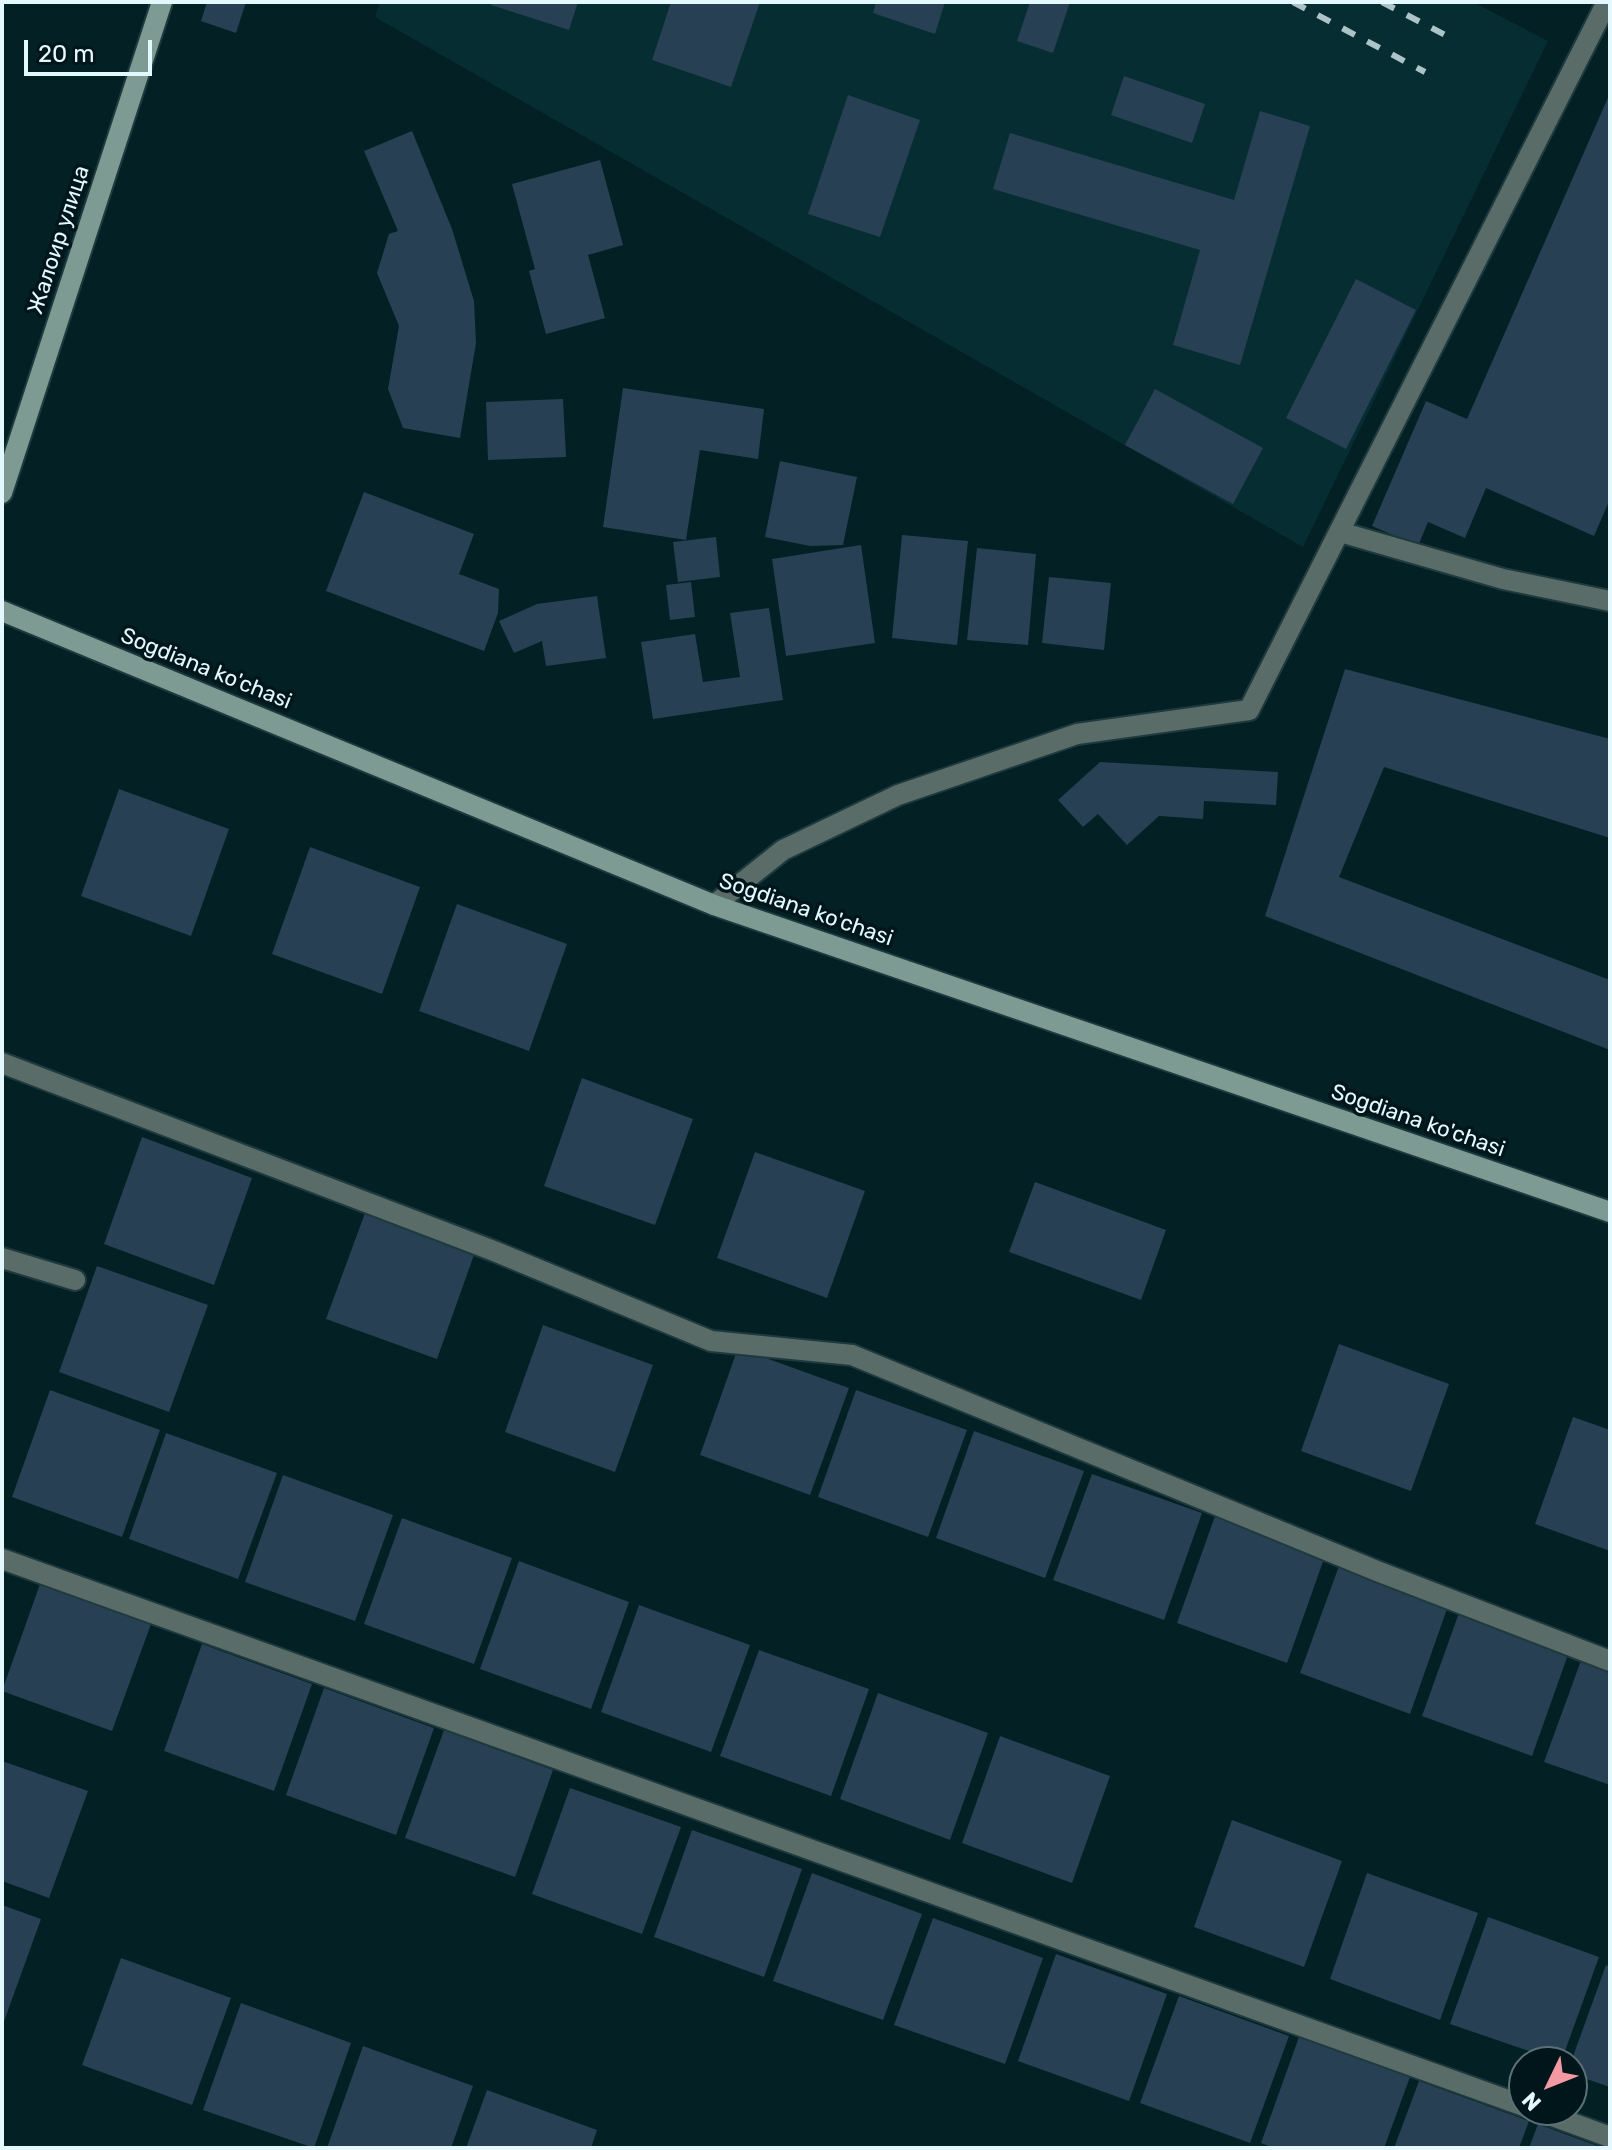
<!DOCTYPE html>
<meta charset="utf-8">
<style>
body{margin:0}
#map{position:relative;width:1612px;height:2150px;overflow:hidden;background:#032024;font-family:Rubik,sans-serif}
canvas{display:block}
.frame{position:absolute;inset:0;border:4px solid #e4f9fd;pointer-events:none}
.north{position:absolute;left:1508px;top:2046px;width:80px;height:80px;box-sizing:border-box;background:#00161b;border:2px solid #5b7175;border-radius:50%;rotate:227deg;font-size:22px;font-weight:700;line-height:32px;text-align:center;color:#e4f9fd}
.north::after{content:'';display:block;margin:auto;width:28px;height:36px;background:#f49aa2;clip-path:polygon(50% 0,100% 100%,50% 72%,0 100%)}
.scale{position:absolute;left:24px;top:40px;width:128px;height:36px;box-sizing:border-box;border:4px solid #e4f9fd;border-top:0;padding-left:10px;font-size:24px;line-height:28px;white-space:nowrap;color:#e4f9fd;-webkit-text-stroke:6px #00161b;paint-order:stroke}
</style>
<div id="map">
<canvas width="1612" height="2150"></canvas>
<div class="frame"></div>
<div class="north">N</div>
<div class="scale">20 m</div>
</div>
<script>
const ctx = document.querySelector('canvas').getContext('2d');
ctx.lineJoin = 'round';
function fill(path, color) { ctx.fillStyle = color; ctx.fill(path, 'evenodd'); }
function trace(path, color, width, dash) { ctx.strokeStyle = color; ctx.lineWidth = width; ctx.lineCap = dash ? 'butt' : 'round'; ctx.setLineDash(dash || []); ctx.stroke(path); }
function write(font, color, halo, rows, align = 'center') {
  ctx.font = font + ' Rubik,sans-serif'; ctx.lineWidth = 7; ctx.setLineDash([]); ctx.textBaseline = 'middle'; ctx.strokeStyle = halo; ctx.fillStyle = color; for (const [text, x, y, turn = 0] of rows) {
    ctx.save(); ctx.translate(x, y); ctx.rotate((+turn || 0) * Math.PI / 180); ctx.textAlign = isNaN(turn) ? turn : align; if (halo) ctx.strokeText(text, 0, 0); ctx.fillText(text, 0, 0); ctx.restore();
  }
}
const built = new Path2D(`
 M380 2H1473L1548 41 1303 547 375 17Z`);
const building = new Path2D(`
 M207 2H246L236 33 201 21Z
 M492 2H578L569 30 491 5Z
 M671 2H760L731 87 652 60Z
 M876 2H945L935 34 873 13Z
 M1030 2H1070L1053 53 1017 41Z
 M1124 76 1205 104 1192 143 1111 115Z
 M1610 93V499L1594 536 1486 488 1465 538 1428 522 1418 546 1372 526 1426 401 1467 419Z
 M848 95 920 120 880 237 808 214Z
 M1260 111 1310 126 1240 365 1173 345 1200 250 993 189 1010 133 1234 200Z
 M412 131 452 229 474 301 476 343 460 438 403 428 388 389 399 326 377 273 389 234 398 231 364 151Z
 M600 160 623 245 588 255 605 318 546 334 529 271 535 269 512 184Z
 M1356 279 1416 310 1346 449 1286 418Z
 M623 388 764 409 758 459 700 450 686 540 603 527Z
 M1155 389 1263 448 1233 504 1125 445Z
 M563 399 566 457 488 460 486 402Z
 M780 461 857 477 843 545 810 546 765 537Z
 M364 492 474 534 459 574 499 589 498 613 484 651 326 591Z
 M902 535 968 541 957 645 892 638Z
 M716 537 720 577 678 582 673 542Z
 M861 545 875 643 786 656 772 559Z
 M977 548 1036 554 1028 645 967 640Z
 M1049 577 1111 583 1104 650 1042 643Z
 M691 582 695 617 670 620 666 585Z
 M597 596 606 658 546 666 542 641 514 653 499 621 537 604Z
 M769 608 783 700 653 719 641 642 695 634 703 682 740 677 730 613Z
 M1345 669 1610 739V838L1384 767 1339 877 1610 980V1050L1265 916Z
 M1100 762 1278 772 1276 805 1204 801 1203 819 1159 816 1127 845 1098 814 1083 827 1058 800Z
 M119 789 229 829 191 936 81 896Z
 M310 847 420 887 382 994 272 954Z
 M457 904 567 944 529 1051 419 1011Z
 M582 1078 693 1119 655 1225 544 1186Z
 M142 1137 252 1178 214 1285 104 1244Z
 M755 1152 865 1191 827 1298 717 1258Z
 M1035 1182 1166 1230 1141 1300 1009 1252Z
 M365 1213 475 1252 437 1359 326 1319Z
 M97 1266 208 1305 169 1412 59 1372Z
 M543 1325 653 1365 615 1472 505 1432Z
 M1339 1344 1449 1384 1411 1491 1301 1451Z
 M738 1348 849 1388 810 1495 700 1455Z
 M50 1390 160 1430 122 1537 12 1497Z
 M856 1390 967 1430 928 1537 818 1497Z
 M1573 1417 1610 1430V1551L1535 1524Z
 M974 1431 1084 1471 1045 1578 936 1538Z
 M166 1433 277 1473 238 1579 129 1539Z
 M1092 1474 1202 1513 1164 1620 1053 1580Z
 M283 1475 393 1515 355 1621 245 1582Z
 M1215 1516 1325 1556 1287 1663 1177 1623Z
 M402 1518 512 1558 474 1664 364 1624Z
 M519 1561 629 1602 591 1709 480 1669Z
 M1339 1566 1448 1606 1410 1714 1300 1673Z
 M40 1584 151 1624 112 1731 2 1691Z
 M639 1605 750 1645 711 1752 601 1712Z
 M1460 1610 1570 1649 1532 1756 1422 1716Z
 M202 1644 312 1684 274 1791 164 1751Z
 M759 1650 869 1689 831 1796 720 1756Z
 M1583 1655 1610 1665V1785L1544 1762Z
 M324 1688 434 1728 396 1835 286 1795Z
 M878 1693 988 1733 950 1840 840 1799Z
 M444 1730 553 1770 515 1877 405 1838Z
 M1000 1736 1110 1776 1072 1883 962 1843Z
 M2 1761 88 1791 49 1898 2 1881Z
 M570 1788 681 1827 642 1934 532 1894Z
 M1232 1820 1342 1861 1304 1967 1194 1927Z
 M692 1830 802 1869 764 1977 654 1937Z
 M812 1873 922 1914 883 2020 773 1981Z
 M1367 1873 1478 1913 1440 2020 1330 1979Z
 M2 1905 41 1919 2 2027Z
 M1488 1917 1599 1957 1561 2062 1450 2024Z
 M933 1918 1043 1958 1005 2064 894 2025Z
 M1056 1954 1167 1994 1129 2101 1018 2061Z
 M121 1958 231 1998 192 2105 82 2065Z
 M1606 1965 1610 1967V2087L1572 2074 1571 2062Z
 M1179 1996 1289 2036 1250 2143 1140 2103Z
 M241 2003 351 2043 314 2148 203 2110Z
 M1299 2037 1410 2077 1384 2148H1274L1261 2143Z
 M363 2046 473 2086 451 2148H327Z
 M1419 2081 1529 2121 1519 2148H1394Z
 M487 2090 597 2130 591 2148H466Z
 M1538 2124 1603 2148H1529Z`);
const lane = new Path2D(`
 M1340 532 1503 579 1610 601
 M714 905 783 850 898 795 1077 734 1249 710 1607 2
 M2 1258 75 1280`);
const street = new Path2D(`
 M2 1063 494 1251 711 1341 852 1355 1377 1571 1610 1661
 M2 1559 1524 2106
 M1536 2110 1610 2137`);
const secondary = new Path2D(`
 M2 493 162 2
 M2 611 714 905 1610 1212`);
const rail = new Path2D(`
 M1293 2 1425 72
 M1382 2 1447 36`);
const streetNames = [
 ["Жалоир улица",59,240,-72],
 ["Sogdiana ko'chasi",206,669,22],
 ["Sogdiana ko'chasi",806,910,19],
 ["Sogdiana ko'chasi",1418,1121,19]
];
fill(built, '#062d32');
fill(building, '#284053');
trace(lane, '#1e3a3e', 24);
trace(street, '#1e3a3e', 24);
trace(secondary, '#1e3a3e', 24);
trace(lane, '#5a6c67', 20);
trace(street, '#5a6c67', 20);
trace(secondary, '#7e9b93', 20);
trace(rail, '#acc3c7', 6, [14, 14]);
write('22px', '#e4f9fd', '#00161b', streetNames);
</script>
